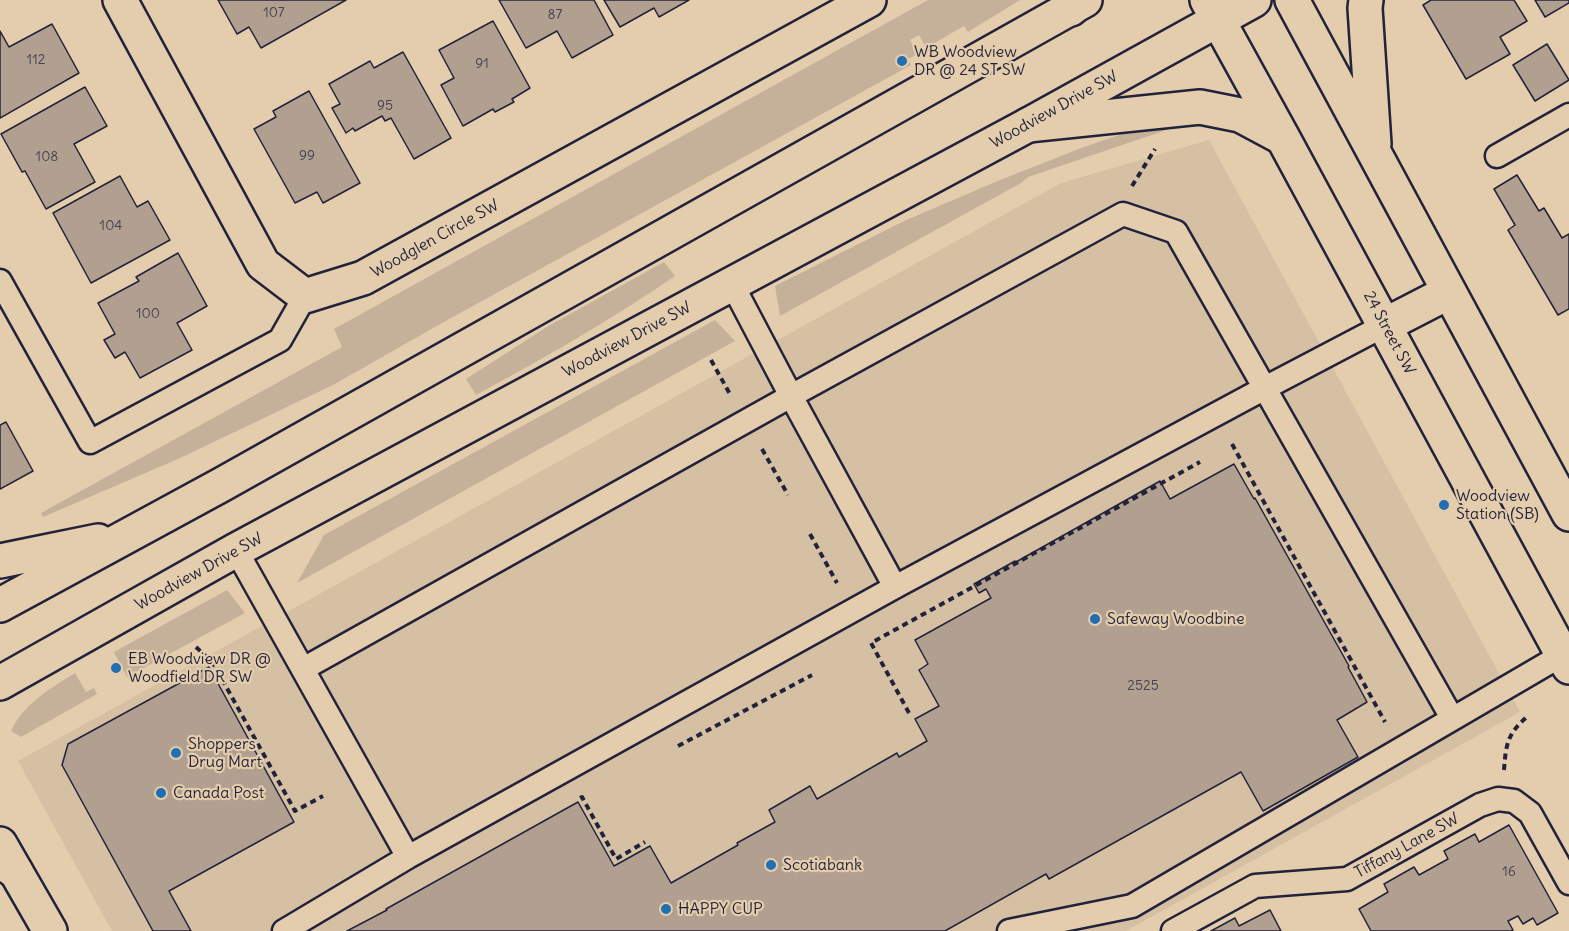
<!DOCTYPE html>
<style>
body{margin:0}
canvas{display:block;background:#e4cdad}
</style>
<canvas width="1569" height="931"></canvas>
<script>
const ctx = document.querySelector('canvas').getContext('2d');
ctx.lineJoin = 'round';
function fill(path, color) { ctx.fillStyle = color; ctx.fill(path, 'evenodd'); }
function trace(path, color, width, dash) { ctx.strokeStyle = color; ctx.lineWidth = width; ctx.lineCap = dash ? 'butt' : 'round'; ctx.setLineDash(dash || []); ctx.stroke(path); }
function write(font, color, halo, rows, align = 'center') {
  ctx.font = font + ' Delius,sans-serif'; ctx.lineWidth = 4.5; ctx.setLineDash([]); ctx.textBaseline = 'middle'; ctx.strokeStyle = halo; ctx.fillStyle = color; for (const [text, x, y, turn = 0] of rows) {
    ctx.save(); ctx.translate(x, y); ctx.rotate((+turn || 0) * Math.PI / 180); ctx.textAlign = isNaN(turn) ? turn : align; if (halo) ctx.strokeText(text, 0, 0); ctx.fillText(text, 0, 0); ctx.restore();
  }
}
const built = new Path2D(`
 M1209 140 1520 712 1126 931H112L18 761 1061 183Z`);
const green = new Path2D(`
 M928 0H1020L968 32 964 26 926 48 919 35 910 40 918 54 908 59 911 65 442 323 333 385 178 459 43 517 41 513 342 347 334 329Z
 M1184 124 1028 177 1021 183 780 316 775 286 904 221 1000 180 1084 147 1131 131Z
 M664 262 675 276C611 320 544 358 476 395L466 379 550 325Z
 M715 320 735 341 297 583 324 535Z
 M227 590 245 613 127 677 114 652Z
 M75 673 86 692 94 688 97 694 21 737 11 731C24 703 51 688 75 673Z`);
const building = new Path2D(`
 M218 0H346L261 48 249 27 237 34Z
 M499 0H594L613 35 572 58 557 31 526 48Z
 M604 0H689L659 17 654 8 620 27Z
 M1431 0H1514L1527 21 1500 37 1510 54 1466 79 1423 5Z
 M1535 0H1569V3L1545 17Z
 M493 21 530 88 512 99 514 102 495 112 493 109 463 126 441 85 454 78 439 50Z
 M52 24 79 73 0 118V31L9 47Z
 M1547 44 1569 80 1535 101 1513 65Z
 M403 52 451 138 414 159 391 118 385 121 382 116 355 131 353 128 346 133 332 108 340 104 329 84 370 61 374 68Z
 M85 87 107 126 74 144 95 182 46 209 25 171 22 172 1 134Z
 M309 91 360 183 323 203 317 192 295 203 254 129 276 117 273 111Z
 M1517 175 1539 211 1544 208 1562 238 1569 234V309L1558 315 1508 230 1515 225 1494 189Z
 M120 176 137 207 148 201 170 240 91 283 53 213Z
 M178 253 207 306 177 323 192 350 140 378 125 352 115 358 104 340 115 334 98 303 139 281 136 277Z
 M6 422 33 471 0 489V425Z
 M1234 464 1254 499 1255 498 1349 666 1348 667 1367 702 1337 720 1358 757 1263 811 1241 772 1049 879 1046 874 945 931H347L387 910 386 909 578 802 614 866 650 846 671 883 738 845 737 843 775 822 769 810 810 786 817 799 897 753 899 757 927 741 915 719 939 706 919 670 928 664 915 640 991 598 986 589 979 593 974 584 1015 561 1016 562 1160 481 1170 499Z
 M209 667 294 822 169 891 191 931H153L62 765 68 744Z
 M1509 825 1558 913 1537 925 1533 918 1523 924 1518 916 1508 921 1513 930 1511 931H1371L1359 909 1388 892 1384 884 1414 867 1419 875 1448 859 1444 851 1475 834 1479 842Z
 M1270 910 1281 931H1211L1235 918 1239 926Z`);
const path = new Path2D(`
 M1132 186 1155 149
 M711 360 731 396
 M1232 444 1385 722
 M762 449 788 495
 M810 534 837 583
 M196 647 213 663 295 811 323 796
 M909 713 871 643 1200 462
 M678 746 812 675
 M1504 770C1506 744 1507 734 1528 716
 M580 798 582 797 616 859 645 842`);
const service = new Path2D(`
 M1497 156 1569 115
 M0 281 90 442 280 340 305 296
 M732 284 791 396 895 587
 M236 550 408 857
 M303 669 791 396 1123 214 1176 232 1452 718
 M284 931 408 857 895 587 1265 388 1385 325
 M1009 931 1132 906 1562 655
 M1173 931 1255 886 1347 879 1480 805 1498 799 1514 801 1530 813 1569 883`);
const minor = new Path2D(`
 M120 0 263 264 305 296 363 278 869 0
 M0 844 50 931`);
const tertiary = new Path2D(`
 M1385 325 1449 292
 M0 561 98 541
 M0 605 221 485 1085 0
 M0 683 236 550 1028 125 1254 0
 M0 861 16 872`);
const secondary = new Path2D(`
 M1207 0 1283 138 1569 667
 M1292 0 1569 514
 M1366 0 1365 8 1374 144
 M1071 9 1074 0
 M1028 125 1200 107 1240 115 1283 138`);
const markers = [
 [902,61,6,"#1f6fb2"],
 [1444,505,6,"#1f6fb2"],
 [1095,619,6,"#1f6fb2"],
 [116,668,6,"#1f6fb2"],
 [176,753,6,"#1f6fb2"],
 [161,793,6,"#1f6fb2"],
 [771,865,6,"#1f6fb2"],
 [666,909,6,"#1f6fb2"]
];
const numberNames = [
 ["107",274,13],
 ["87",555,15],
 ["112",36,60],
 ["91",482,64],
 ["95",385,106],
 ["99",307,156],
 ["108",47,157],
 ["104",111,226],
 ["100",148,314],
 ["2525",1143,686],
 ["16",1509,872]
];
const poiNames = [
 ["WB Woodview",914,52],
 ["DR @ 24 ST SW",914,70],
 ["Woodview",1456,496],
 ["Station (SB)",1456,514],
 ["Safeway Woodbine",1107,619],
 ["EB Woodview DR @",128,659],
 ["Woodfield DR SW",128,677],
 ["Shoppers",188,744],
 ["Drug Mart",188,762],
 ["Canada Post",173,793],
 ["Scotiabank",783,865],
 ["HAPPY CUP",678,909]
];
const streetNames = [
 ["Woodview Drive SW",1054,110,-29],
 ["Woodglen Circle SW",435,239,-29],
 ["24 Street SW",1389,333,62],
 ["Woodview Drive SW",627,340,-28],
 ["Woodview Drive SW",199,572,-29],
 ["Tiffany Lane SW",1407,846,-29]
];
fill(built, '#d5c0a4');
fill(green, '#c5b19a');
fill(building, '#b1a08f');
trace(building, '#22223b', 1.5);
trace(service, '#22223b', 27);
trace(minor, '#22223b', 38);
trace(tertiary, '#22223b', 38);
trace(secondary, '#22223b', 38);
trace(path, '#22223b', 4, [6, 4.5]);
trace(service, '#e4cdad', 22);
trace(minor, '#e4cdad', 33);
trace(tertiary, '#e4cdad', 33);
trace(secondary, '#e4cdad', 33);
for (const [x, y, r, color] of markers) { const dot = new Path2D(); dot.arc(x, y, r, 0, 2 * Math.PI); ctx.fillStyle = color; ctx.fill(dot); trace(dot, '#e4cdad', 2); }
write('14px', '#464250', null, numberNames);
write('16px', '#22223b', '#e4cdad', poiNames, 'left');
write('16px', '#22223b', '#e4cdad', streetNames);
</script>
